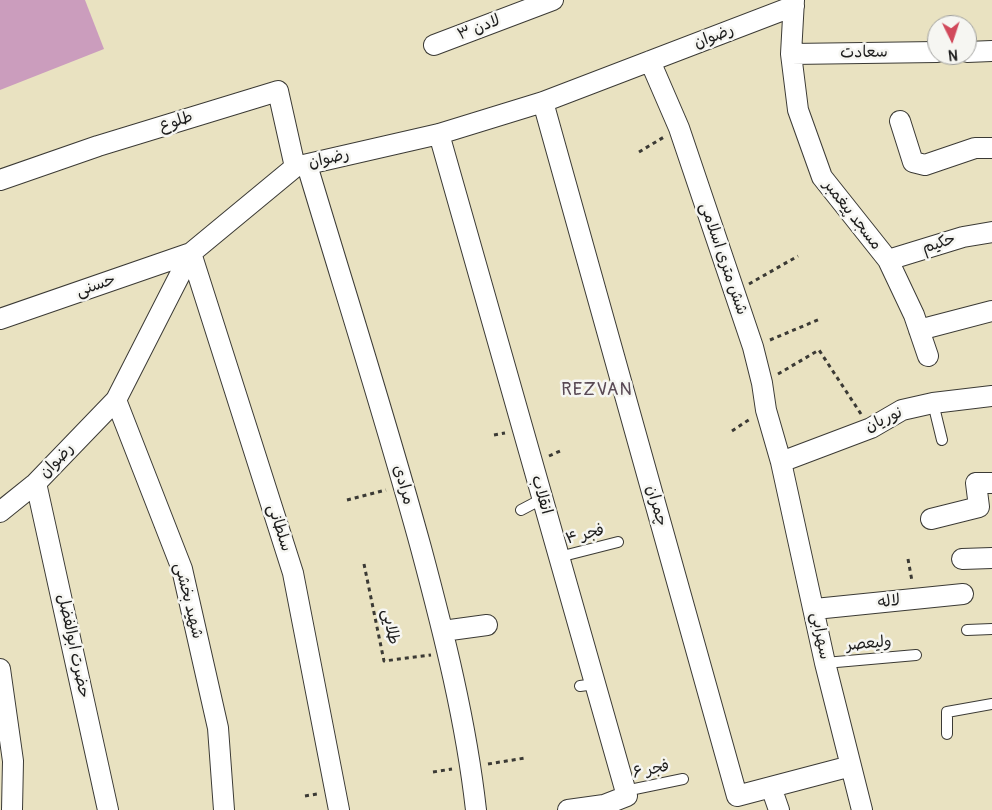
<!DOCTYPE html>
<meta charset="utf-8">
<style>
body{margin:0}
#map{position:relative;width:992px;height:810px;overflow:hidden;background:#e9e2c1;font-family:Pangolin,sans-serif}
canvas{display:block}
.north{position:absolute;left:927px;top:15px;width:50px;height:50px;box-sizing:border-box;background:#f6f6f2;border:1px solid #9f9f9c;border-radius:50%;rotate:176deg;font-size:14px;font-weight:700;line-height:20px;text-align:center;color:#1c1c1c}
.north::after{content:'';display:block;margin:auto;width:18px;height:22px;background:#d1495b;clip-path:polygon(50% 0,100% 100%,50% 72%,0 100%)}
</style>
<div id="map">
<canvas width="992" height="810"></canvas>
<div class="north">N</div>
</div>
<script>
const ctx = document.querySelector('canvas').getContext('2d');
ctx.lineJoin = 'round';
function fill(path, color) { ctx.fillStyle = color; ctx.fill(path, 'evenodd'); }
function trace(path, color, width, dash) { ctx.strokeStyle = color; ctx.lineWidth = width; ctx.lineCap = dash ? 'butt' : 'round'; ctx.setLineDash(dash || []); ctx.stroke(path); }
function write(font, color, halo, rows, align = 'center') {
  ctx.font = font + ' Pangolin,"Playpen Sans Arabic",sans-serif'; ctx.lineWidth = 5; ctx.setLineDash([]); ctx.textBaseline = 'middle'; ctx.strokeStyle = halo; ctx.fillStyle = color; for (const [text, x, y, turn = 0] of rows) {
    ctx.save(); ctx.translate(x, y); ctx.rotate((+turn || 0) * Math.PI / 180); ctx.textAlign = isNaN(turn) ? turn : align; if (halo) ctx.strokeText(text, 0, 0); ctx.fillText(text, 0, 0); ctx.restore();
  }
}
const building = new Path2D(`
 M0 0H85L104 49 0 90Z`);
const path = new Path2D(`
 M639 152 664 137
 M749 284 798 256
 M770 340 820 319
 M778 374 819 350 861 414
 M732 431 750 419
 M494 435 505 433
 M549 456 560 451
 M347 500 386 490
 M908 559 912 581
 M364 564 384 661 431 655
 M488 764 525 758
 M433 772 452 769
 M305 796 317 794`);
const lane = new Path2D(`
 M933 403 942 440
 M521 510 542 499
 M559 557 618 542
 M967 630 992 629
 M825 663 916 655
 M580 686 595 684
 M947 734V712L992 704
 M625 791 683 779`);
const street = new Path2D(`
 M794 0 791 54 798 110 822 177 888 260 914 315 928 356
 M434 45 553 0
 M967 52 992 51
 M791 54 937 52
 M650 61 679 128 753 347 762 383 766 410 781 462 825 663 862 810
 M543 102 737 796 851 766
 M900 121 913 162 925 165 975 148H992
 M439 134 627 796 604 805 568 810
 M307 165C345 292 386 420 421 548 444 634 466 721 476 810
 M0 180 98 146 278 91 295 167
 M888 260 963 237 992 232
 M0 319 191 253 293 573 339 810
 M919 330 992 311
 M116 400 182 569 218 728 224 810
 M781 462 871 428 902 410 933 403 992 396
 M36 483 108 810
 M0 512 36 483 116 400 191 253 295 167 439 134 543 102 794 6
 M931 519 979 507 976 483H992
 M962 559 992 558
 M815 609 963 594
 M443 631 487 625
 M0 669 13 761 12 810
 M771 787 779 810`);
const streetNames = [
 ["لادن ۳",479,28,-21],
 ["رضوان",714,37,-21],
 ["سعادت",864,53,-1],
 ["طلوع",176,122,-17],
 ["رضوان",329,159,-13],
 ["مسجد پیغمبر",852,215,52],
 ["حکیم",939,244,-17],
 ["شش متری اسلامی",723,259,71],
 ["حسنی",96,286,-19],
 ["نوریان",884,420,-25],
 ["رضوان",57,461,-46],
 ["مرادی",403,485,74],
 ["انقلاب",541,495,74],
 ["چمران",656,506,74],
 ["سلطانی",279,528,72],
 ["فجر ۴",585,535,-14],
 ["شهید بخشی",188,601,76],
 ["لاله",889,602,-6],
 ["طلایی",390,627,79],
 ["سهرابی",820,636,79],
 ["ولیعصر",869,644,-5],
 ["حضرت ابوالفضل",73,646,78],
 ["فجر ۶",651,770,-12]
];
const neighbourhoodNames = [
 ["REZVAN",597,390]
];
fill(building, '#cb9dbd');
trace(lane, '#3b3a35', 12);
trace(street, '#3b3a35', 22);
trace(path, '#3b3a35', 3, [4, 4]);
trace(lane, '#fff', 10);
trace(street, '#fff', 20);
write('16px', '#1c1c1c', '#f6f6f2', streetNames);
ctx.letterSpacing = '1px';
write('18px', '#594954', '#f6f6f2', neighbourhoodNames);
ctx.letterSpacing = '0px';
</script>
